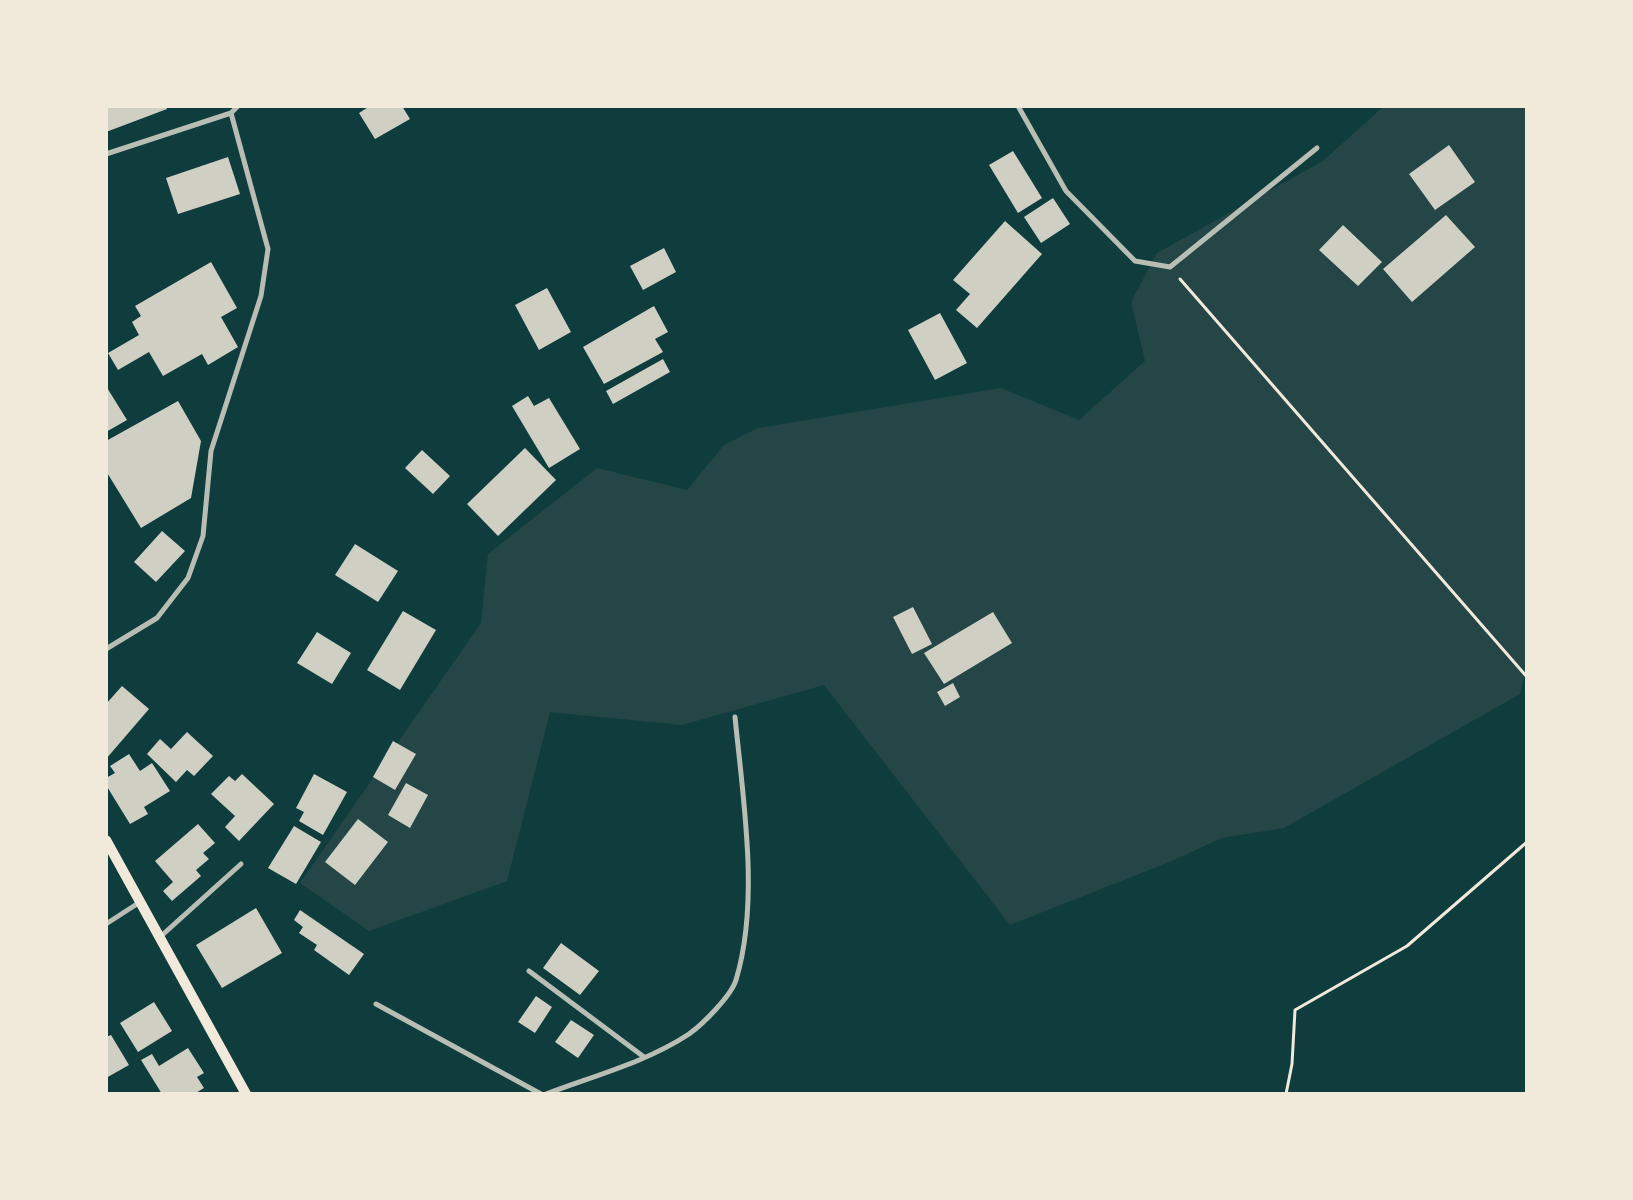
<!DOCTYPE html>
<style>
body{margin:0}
#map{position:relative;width:1633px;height:1200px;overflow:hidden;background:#0f3d3e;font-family:Lato,sans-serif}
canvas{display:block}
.frame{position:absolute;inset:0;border:108px solid #f1e9da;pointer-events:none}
</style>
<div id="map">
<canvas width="1633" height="1200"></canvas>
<div class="frame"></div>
</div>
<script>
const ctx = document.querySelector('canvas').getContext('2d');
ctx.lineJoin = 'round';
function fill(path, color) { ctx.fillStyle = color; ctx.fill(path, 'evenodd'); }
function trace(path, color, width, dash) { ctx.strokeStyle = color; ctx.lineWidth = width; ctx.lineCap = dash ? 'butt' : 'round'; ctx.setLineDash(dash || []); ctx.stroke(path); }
const green = new Path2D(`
 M1384 106H1527V665L1520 694 1284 828 1222 838 1167 863 1010 925 824 685 682 725 550 712 507 881 369 931 300 883 481 623 488 554 597 468 687 490 724 445 758 428 1001 388 1079 420 1145 361 1131 302 1157 253 1323 161Z`);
const building = new Path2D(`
 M106 106H166L167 109 106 132Z
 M370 106H402L410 119 375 139 359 113Z
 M1449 145 1475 182 1435 210 1409 174Z
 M1013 151 1042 198 1018 213 989 165Z
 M228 157 240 194 178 214 166 178Z
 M1053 198 1070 224 1041 243 1024 217Z
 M1446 215 1475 247 1412 302 1383 269Z
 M1005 221 1042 254 977 328 956 310 970 294 953 280Z
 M1343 225 1382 262 1358 286 1319 250Z
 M664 248 676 272 643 290 630 266Z
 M211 262 237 308 221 317 238 347 208 365 202 354 163 376 149 352 118 370 108 353 139 335 132 322 141 316 135 306Z
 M547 288 571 332 539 350 515 305Z
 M654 306 668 332 655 339 663 352 604 384 583 347Z
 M940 313 967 363 935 380 908 330Z
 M663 359 670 372 613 404 606 391Z
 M106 386 127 420 106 432Z
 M528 396 534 406 549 398 580 449 549 468 512 406Z
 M178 401 201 441 191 498 141 528 106 471V441Z
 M525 448 556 480 498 536 467 504Z
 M422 450 450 476 433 494 405 468Z
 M162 531 185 551 156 582 134 562Z
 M355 544 398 571 378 602 335 575Z
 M913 607 932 644 912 654 893 617Z
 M403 611 436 630 400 690 367 670Z
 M993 612 1012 643 944 684 924 653Z
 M317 632 351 653 332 684 297 663Z
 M953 683 960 697 945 706 937 692Z
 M122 686 149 709 106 759V704Z
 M187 732 213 756 194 776 187 770 176 782 147 754 160 739 171 749Z
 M393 741 416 754 395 790 373 777Z
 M129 754 140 771 152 763 170 791 144 807 148 814 130 824 106 785V778L115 773 110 766Z
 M242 774 274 804 239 841 225 827 235 816 211 794 229 776 235 781Z
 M314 774 347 792 323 835 299 821 304 812 296 808Z
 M406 783 428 795 410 828 388 815Z
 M358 819 388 842 355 885 325 862Z
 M198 824 215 843 203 853 209 859 196 870 201 876 172 901 163 891 173 882 155 861Z
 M294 826 321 842 296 884 268 868Z
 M256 908 282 953 222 988 196 945Z
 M300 910 364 954 349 975 314 950 317 945 299 933 303 927 294 920Z
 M561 943 599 971 580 995 543 968Z
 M536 996 552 1007 535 1033 518 1022Z
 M154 1002 172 1031 138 1052 120 1023Z
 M571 1020 594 1035 578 1058 555 1042Z
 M111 1035 129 1065 106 1078V1037Z
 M188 1048 204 1073 197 1077 204 1088 194 1094H162L141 1060 152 1054 159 1066Z`);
const path = new Path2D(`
 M1180 279 1527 677
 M1286 1094 1292 1064 1295 1010 1407 946 1527 842`);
const minor = new Path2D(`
 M1018 106 1066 191 1135 261 1170 267 1317 148
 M106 154 231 113 238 106
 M106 649 157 618 188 578 203 536 211 451 261 296 268 249 231 113
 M106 924 140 902
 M160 937 241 864
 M529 971 644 1057
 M376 1004 541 1094
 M546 1094C593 1076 647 1062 689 1034 703 1024 731 996 736 980 760 901 743 799 735 717`);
const secondary = new Path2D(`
 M106 840 246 1094`);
fill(green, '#244646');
fill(building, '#cfcfc3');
trace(path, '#f1e9da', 3);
trace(minor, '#b8beb3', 5);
trace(secondary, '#f1e9da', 10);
</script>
